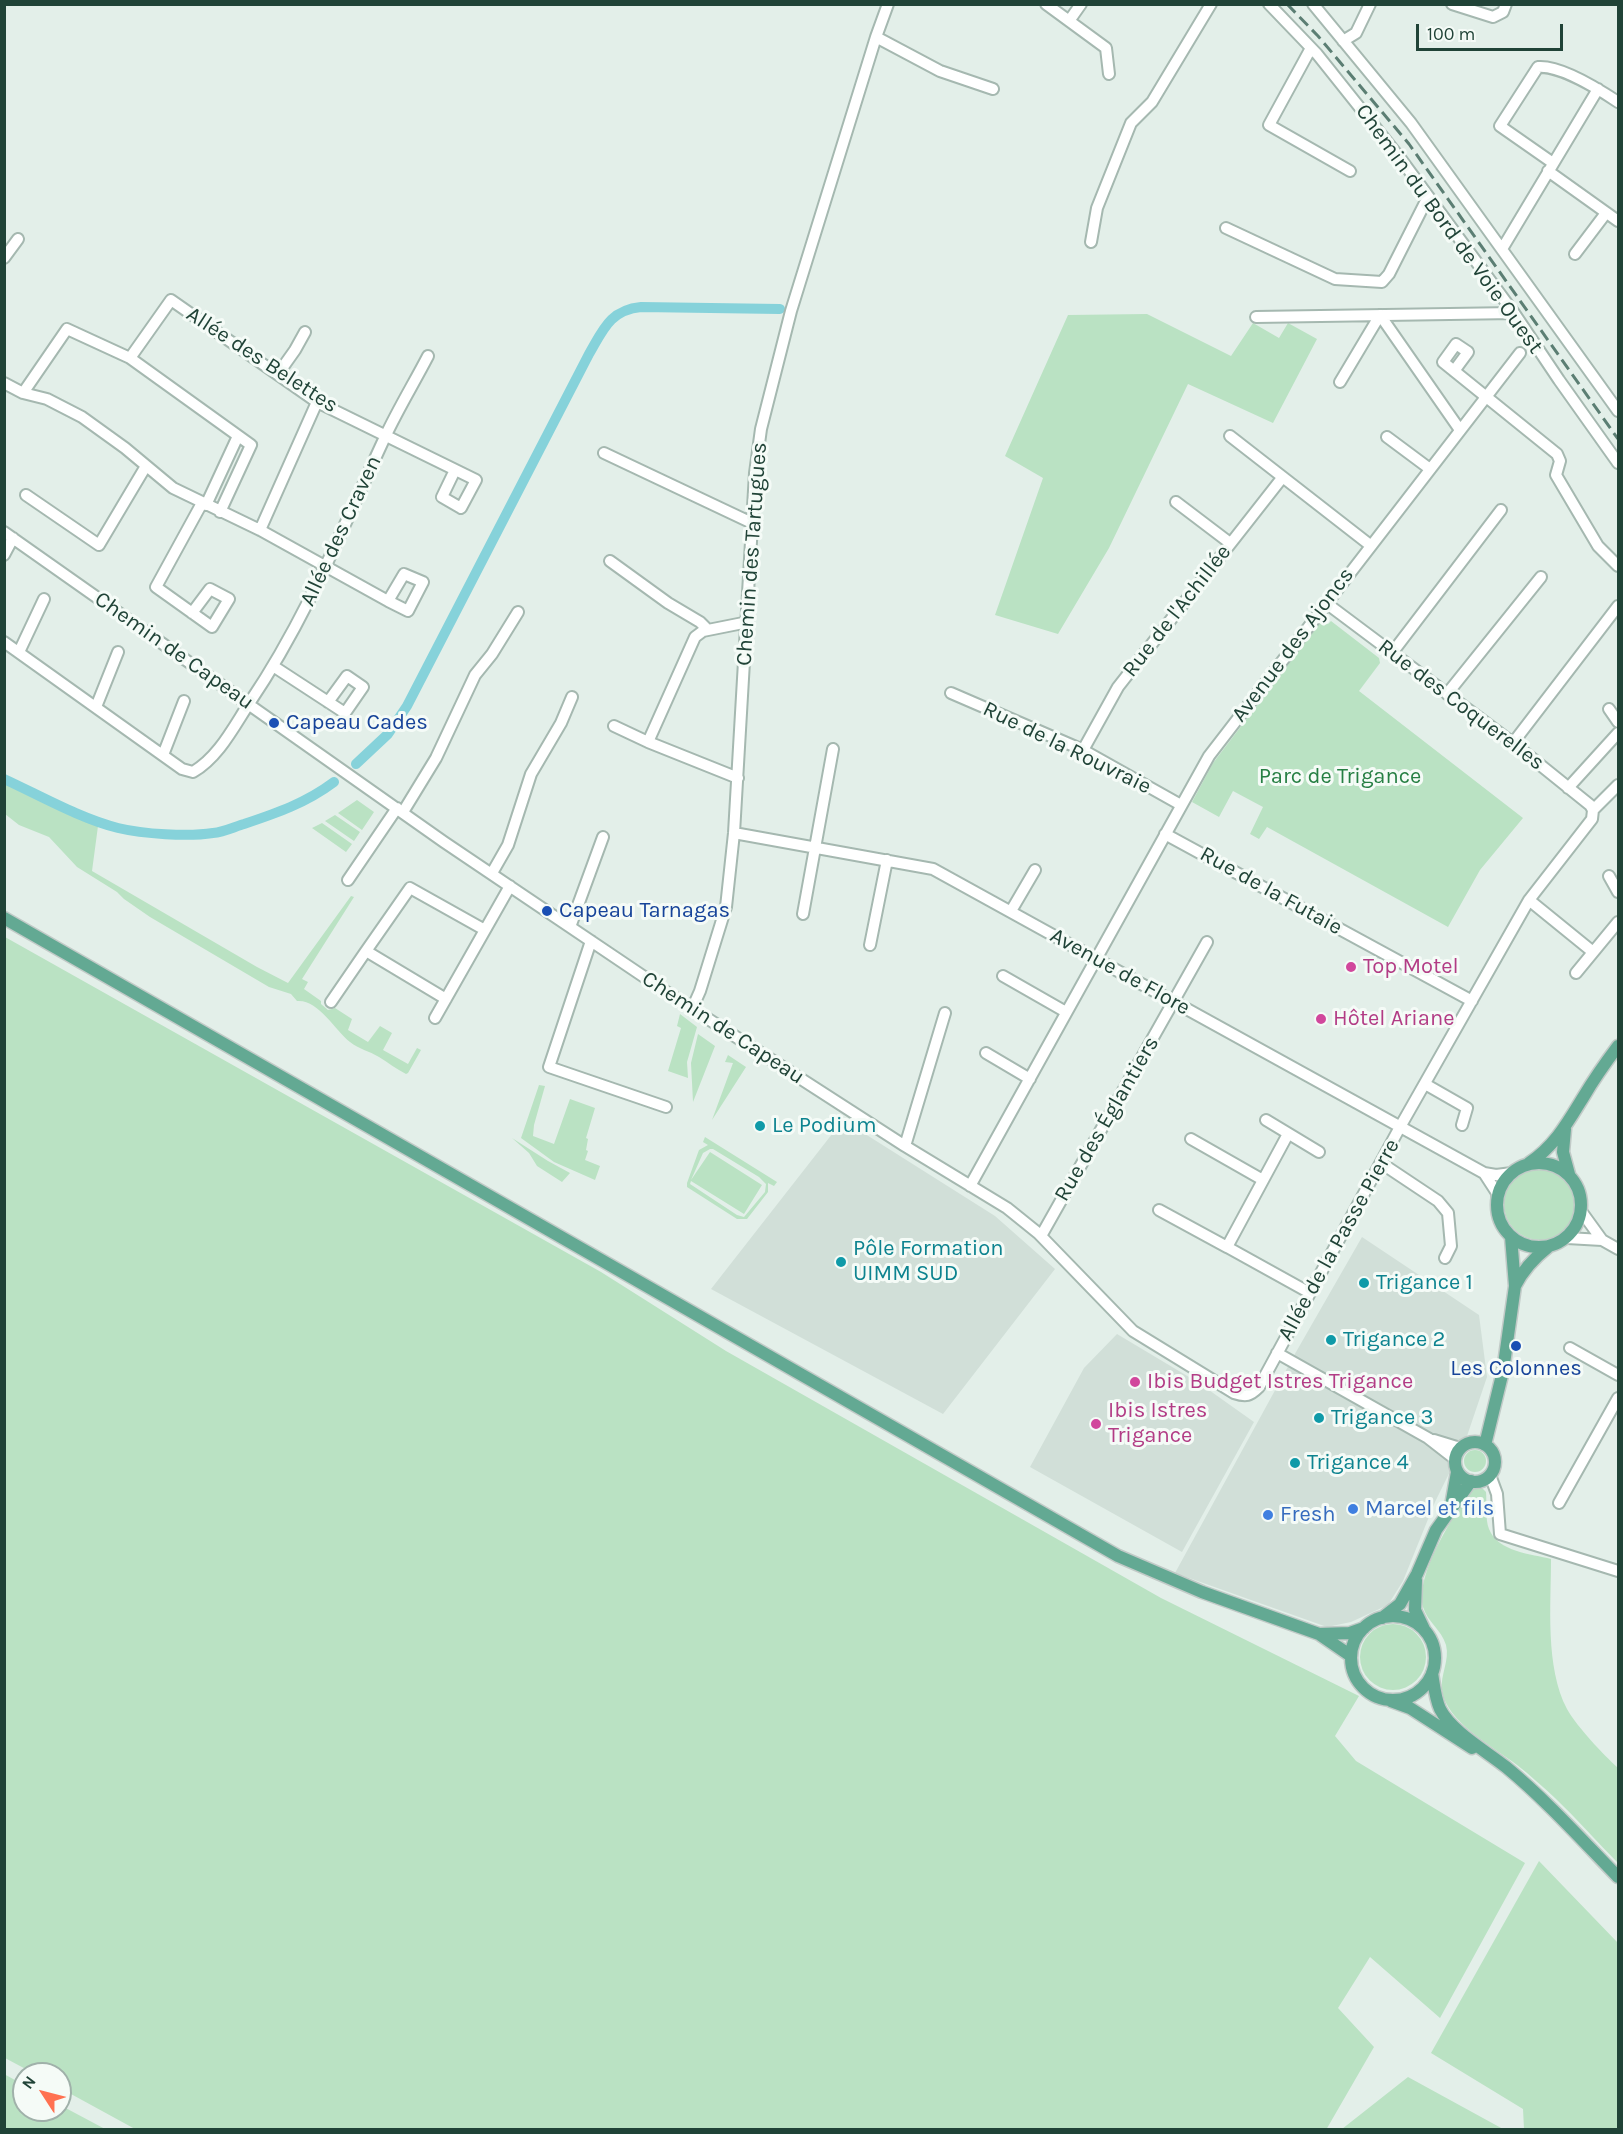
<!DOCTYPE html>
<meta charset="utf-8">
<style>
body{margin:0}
#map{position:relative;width:1623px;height:2134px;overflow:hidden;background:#e3efe9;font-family:Karla,sans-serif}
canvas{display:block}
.frame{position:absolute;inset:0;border:6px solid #204337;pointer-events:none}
.north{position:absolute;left:12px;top:2062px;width:60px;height:60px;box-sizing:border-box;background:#f5fbf7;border:2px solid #a0b1aa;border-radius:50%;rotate:306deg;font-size:16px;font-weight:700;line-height:24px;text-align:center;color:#204337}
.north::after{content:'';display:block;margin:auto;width:21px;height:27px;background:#ff7151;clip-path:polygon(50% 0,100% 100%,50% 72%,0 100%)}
.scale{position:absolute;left:1416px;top:24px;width:147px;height:27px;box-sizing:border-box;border:3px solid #204337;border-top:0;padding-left:8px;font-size:18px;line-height:21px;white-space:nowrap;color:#204337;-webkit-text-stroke:4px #f5fbf7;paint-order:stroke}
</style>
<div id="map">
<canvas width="1623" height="2134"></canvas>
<div class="frame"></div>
<div class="north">N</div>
<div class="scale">100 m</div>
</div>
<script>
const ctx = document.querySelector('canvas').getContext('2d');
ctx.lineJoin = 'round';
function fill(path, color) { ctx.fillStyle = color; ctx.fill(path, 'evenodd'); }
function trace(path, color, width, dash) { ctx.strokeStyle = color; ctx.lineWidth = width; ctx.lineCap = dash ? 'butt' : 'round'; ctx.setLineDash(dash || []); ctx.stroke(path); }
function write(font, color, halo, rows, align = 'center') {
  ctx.font = font + ' Karla,sans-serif'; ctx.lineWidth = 6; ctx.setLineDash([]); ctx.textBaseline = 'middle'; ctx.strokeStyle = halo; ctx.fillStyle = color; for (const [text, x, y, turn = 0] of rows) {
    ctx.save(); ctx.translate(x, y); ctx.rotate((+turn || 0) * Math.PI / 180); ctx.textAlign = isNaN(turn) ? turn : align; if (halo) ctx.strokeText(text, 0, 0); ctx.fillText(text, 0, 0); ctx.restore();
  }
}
const built = new Path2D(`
 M843 1120 995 1216 1055 1269 943 1414 711 1289Z
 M1362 1237 1479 1315 1487 1377 1466 1439 1435 1502 1403 1581 1388 1605 1351 1622 1327 1627 1175 1573 1296 1352Z
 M1117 1334 1199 1383 1254 1422 1182 1552 1030 1467 1084 1368Z`);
const green = new Path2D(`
 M1147 314 1231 356 1253 323 1279 338 1288 323 1317 339 1273 423 1188 384 1109 548 1058 634 995 615 1043 478 1005 456 1068 315Z
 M1323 619 1328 624 1331 621 1379 658 1380 663 1359 691 1523 818 1480 870 1448 927 1267 827 1259 839 1250 834 1263 807 1233 791 1219 817 1192 802 1213 763Z
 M5 784 98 826 92 871 257 967 288 983 351 896 354 897 302 979 308 982 304 989 321 1001V1004L328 1010 335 1008 352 1019 348 1030 368 1042 380 1026 392 1033 383 1050 408 1064 417 1048 421 1050 408 1073 406 1074C396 1069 389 1063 379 1057 369 1051 359 1049 350 1042 335 1030 318 999 297 1001L291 994 269 987 150 917 124 899 117 892 77 867 49 837 19 825 5 814Z
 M357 800 374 812 362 830 338 813Z
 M335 815 360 832 354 841 325 821Z
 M322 823 352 844 346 852 312 828Z
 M5 937 601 1272 726 1351 1161 1598 1359 1696 1335 1736 1356 1761 1525 1863 1440 2018 1370 1957 1338 2008 1374 2047 1326 2130 135 2129 60 2088V2074H35L5 2058Z
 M680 1014 697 1027 687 1062 688 1078 668 1071 681 1028 677 1026Z
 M698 1034 715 1046 693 1102 691 1063Z
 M728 1055 746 1067 712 1120 733 1063 725 1062Z
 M539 1085 545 1086 534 1125 533 1136 554 1144 570 1099 595 1108 586 1138 588 1139 586 1150 588 1151 585 1160 600 1166 595 1180 554 1162 521 1138Z
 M705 1137 777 1182 774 1186 768 1183V1192L747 1219H737L687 1187V1183L699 1150 708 1145 703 1142ZM710 1149H713L759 1177 766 1184 765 1192 744 1217 737 1215 690 1184 691 1181 744 1214 762 1185 710 1152 691 1180 703 1153Z
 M512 1138 548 1161 570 1173 562 1182 537 1166 529 1153Z
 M1504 1204a36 36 0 1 1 72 0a36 36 0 1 1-72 0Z
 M1464 1461a11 11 0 1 1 22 0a11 11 0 1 1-22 0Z
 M1473 1487 1482 1488 1486 1492C1487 1503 1485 1519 1489 1529 1498 1552 1532 1554 1551 1559 1551 1605 1545 1667 1567 1709 1578 1728 1602 1753 1618 1768V1863C1597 1842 1577 1819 1555 1798 1543 1787 1530 1775 1517 1765 1494 1747 1446 1722 1442 1690 1440 1675 1450 1660 1446 1645 1441 1629 1428 1623 1423 1607 1415 1573 1455 1514 1473 1487Z
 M1360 1657a33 33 0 1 1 66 0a33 33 0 1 1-66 0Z
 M1539 1861 1618 1943V2129H1524L1523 2109 1431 2053Z
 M4 2074 24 2085V2110H60V2105L105 2129H5Z
 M1408 2077 1503 2129H1342Z`);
const canal = new Path2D(`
 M356 764 388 734 407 706 589 354C603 330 610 310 641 307L780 309
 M4 779C39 795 81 819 118 828 143 834 188 837 213 833 224 832 234 827 244 824 277 813 306 803 334 782`);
const minor = new Path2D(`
 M1046 4 1106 48 1109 74
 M1269 4 1317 54 1400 158 1514 313 1559 380 1618 463
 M1313 4 1411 123 1618 411
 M1452 4 1493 17 1503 12 1506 4
 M1069 21 1081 4
 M876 37 940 71 993 89
 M1343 41 1356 33 1370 4
 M1311 48 1269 125 1350 171
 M1553 163 1500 126 1538 67C1560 65 1600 90 1618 102
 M1548 171 1618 221
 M1226 228 1335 279 1382 282 1389 274 1428 197
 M1091 242 1097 208 1131 123 1152 102 1211 4
 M1502 249 1598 89
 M1575 254 1606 213
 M4 258 18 239
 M1380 315 1460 430
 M1256 317 1514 313
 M130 358 171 300 317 402 476 480 461 508 442 497 455 470
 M1454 371 1468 352 1456 344 1443 362 1557 454 1560 461 1556 475 1598 546 1618 566
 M278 374 295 350 305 332
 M1340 382 1380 315
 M4 383 23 393 47 399 82 417 125 448 173 488 260 530 388 601 408 611 423 582 404 574 388 601
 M23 393 67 329 130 358 251 445 220 512
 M1230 436 1370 545
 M1387 437 1430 469
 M604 453 752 523
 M26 495 99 545 146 466
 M1176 502 1230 543
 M206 505 238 436
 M260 530 317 402
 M4 532 444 842 671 995 905 1146 1007 1208 1038 1233 1133 1331 1234 1393C1246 1397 1250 1396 1259 1387L1400 1127 1529 900 1592 819 1593 810
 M4 555 13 538
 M610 561 668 603 700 622 708 630
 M1326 603 1513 743 1590 805 1593 810
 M192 613 210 589 229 599 212 627 156 587 202 503
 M4 642 182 769 193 772C219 757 234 726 250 702 306 619 343 527 385 437 398 409 414 383 428 356
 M19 652 44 599
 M1392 653 1501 510
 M273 666 345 713 363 687 347 676 328 702
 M951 693 1083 750 1181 805
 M1447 694 1541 577
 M96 707 118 652
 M1609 709 1618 722
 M614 726 648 742
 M1513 743 1618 606
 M1083 750 1118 687 1282 478
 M163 755 184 701
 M738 778 648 742 695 637 703 631 748 622
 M1568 788 1618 733
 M1593 810 1618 785
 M403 812 436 758 475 675 492 654 518 612
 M734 833 933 869 1484 1173 1496 1175 1512 1173
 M1165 834 1472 1001
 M492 873 508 845 531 774 561 723 572 697
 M1609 876 1618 892
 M348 880 397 808
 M1529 900 1593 952
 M1011 911 1035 870
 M803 914 833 749
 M570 927 603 837
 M591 941 549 1067 666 1107
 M870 945 887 860
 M1576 973 1618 922
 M1003 976 1066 1012
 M446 999 366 951 410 888 485 930
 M331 1002 366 951
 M692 1009 700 991 726 907 734 833 755 473 761 429 791 311 876 37 888 4
 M435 1018 510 886
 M986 1053 1030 1079
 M1425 1084 1467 1108 1462 1125
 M1266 1120 1319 1152
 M1288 1134 1227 1247 1310 1293
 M1191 1139 1263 1180
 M905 1146 945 1013
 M1381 1163 1438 1201 1448 1213 1451 1246 1445 1258
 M1484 1173 1497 1193V1198
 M970 1186 1209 756 1520 353
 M1159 1210 1227 1247
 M1041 1236 1207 942
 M1567 1238 1602 1240 1581 1211
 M1602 1240 1618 1249
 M1570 1348 1618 1375
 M1277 1353 1428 1438 1455 1459
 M1434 1440 1460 1448
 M1490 1475 1497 1494 1500 1534 1618 1571
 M1559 1503 1618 1398`);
const major = new Path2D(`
 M4 918 1118 1556 1202 1592 1319 1634 1351 1656
 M1565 1129 1563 1152 1569 1174
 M1497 1205a42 42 0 1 1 84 0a42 42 0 1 1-84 0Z
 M1529 1163C1555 1146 1568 1122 1584 1096 1594 1079 1606 1062 1618 1046
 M1515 1286C1523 1270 1534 1258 1548 1247
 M1455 1462a20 20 0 1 1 40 0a20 20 0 1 1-40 0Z
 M1485 1445 1503 1371 1515 1286 1511 1237
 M1451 1506 1457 1472
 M1416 1580 1415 1610 1424 1629
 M1351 1658a42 42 0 1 1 84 0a42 42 0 1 1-84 0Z
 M1382 1618 1400 1604 1417 1574 1436 1530 1471 1481
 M1319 1634 1350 1633 1364 1628
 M1432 1673C1434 1685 1435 1698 1440 1709 1451 1731 1486 1751 1506 1767 1546 1800 1582 1840 1618 1877
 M1391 1701 1410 1708 1472 1748`);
const rail = new Path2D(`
 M1287 4 1318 36 1409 144 1618 439`);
const markers = [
 [274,723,6,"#1a4fb4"],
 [547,911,6,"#1a4fb4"],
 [1351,967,6,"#d1479c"],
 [1321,1019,6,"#d1479c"],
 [760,1126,6,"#0f9aa8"],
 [841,1262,6,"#0f9aa8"],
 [1364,1283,6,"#0f9aa8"],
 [1331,1340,6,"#0f9aa8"],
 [1516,1346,6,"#1a4fb4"],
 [1135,1382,6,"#d1479c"],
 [1319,1418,6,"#0f9aa8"],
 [1096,1424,6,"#d1479c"],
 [1295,1463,6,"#0f9aa8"],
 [1353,1509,6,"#3f7fe0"],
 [1268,1515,6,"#3f7fe0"]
];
const streetNames = [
 ["Chemin du Bord de Voie Ouest",1449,229,54],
 ["Allée des Belettes",262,360,33],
 ["Allée des Craven",341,531,-65],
 ["Chemin des Tartugues",752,554,-86],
 ["Rue de l'Achillée",1177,611,-52],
 ["Avenue des Ajoncs",1293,645,-53],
 ["Chemin de Capeau",174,651,35],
 ["Rue des Coquerelles",1461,705,37],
 ["Rue de la Rouvraie",1067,748,26],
 ["Rue de la Futaie",1271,891,29],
 ["Avenue de Flore",1120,972,29],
 ["Chemin de Capeau",723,1028,33],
 ["Rue des Églantiers",1107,1119,-60],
 ["Allée de la Passe Pierre",1339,1240,-61]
];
const transitNames = [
 ["Capeau Cades",286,723],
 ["Capeau Tarnagas",559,911],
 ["Les Colonnes",1516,1369,"center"]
];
const parkNames = [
 ["Parc de Trigance",1340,777]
];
const hotelNames = [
 ["Top Motel",1363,967],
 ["Hôtel Ariane",1333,1019],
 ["Ibis Budget Istres Trigance",1147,1382],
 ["Ibis Istres",1108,1411],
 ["Trigance",1108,1436]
];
const cultureNames = [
 ["Le Podium",772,1126],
 ["Pôle Formation",853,1249],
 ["UIMM SUD",853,1274],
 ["Trigance 1",1376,1283],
 ["Trigance 2",1343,1340],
 ["Trigance 3",1331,1418],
 ["Trigance 4",1307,1463]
];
const shopNames = [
 ["Marcel et fils",1365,1509],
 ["Fresh",1280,1515]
];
fill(built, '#d1dfd8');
fill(green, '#bae2c3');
trace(canal, '#86d2da', 10);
trace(minor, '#a5b8b0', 14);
trace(major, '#c1cac7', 15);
trace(minor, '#fff', 10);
trace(major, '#63a993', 12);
trace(rail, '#5b7e73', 3, [12, 6]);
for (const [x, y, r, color] of markers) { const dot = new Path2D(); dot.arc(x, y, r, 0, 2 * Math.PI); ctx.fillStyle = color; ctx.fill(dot); trace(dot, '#f5fbf7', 2); }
write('22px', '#204337', '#f5fbf7', streetNames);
write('22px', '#164399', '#f5fbf7', transitNames, 'left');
write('22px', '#267f43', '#f5fbf7', parkNames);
write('22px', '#b23c85', '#f5fbf7', hotelNames, 'left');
write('22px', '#0d838f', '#f5fbf7', cultureNames, 'left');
write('22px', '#366cbe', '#f5fbf7', shopNames, 'left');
</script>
